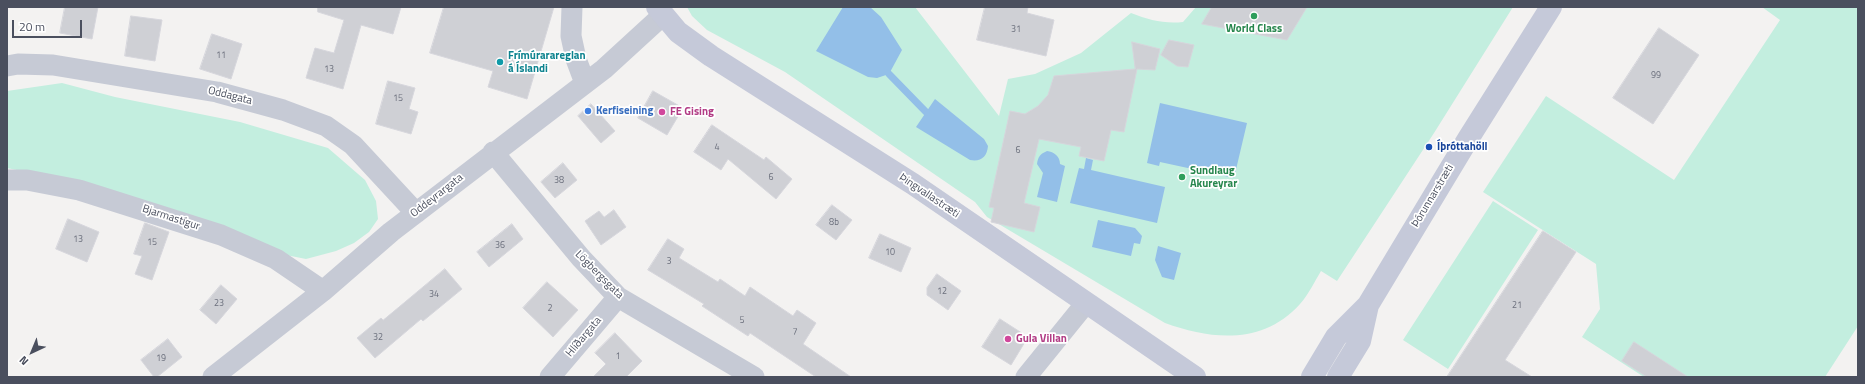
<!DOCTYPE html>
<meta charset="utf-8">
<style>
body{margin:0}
#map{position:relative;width:1865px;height:384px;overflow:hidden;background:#f3f2f1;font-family:"Titillium Web",sans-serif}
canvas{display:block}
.frame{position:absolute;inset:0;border:8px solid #4a4f5e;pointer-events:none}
.north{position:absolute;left:12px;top:332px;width:40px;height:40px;-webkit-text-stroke:3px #fff;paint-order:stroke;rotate:224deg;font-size:11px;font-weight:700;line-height:16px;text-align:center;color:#4a4f5e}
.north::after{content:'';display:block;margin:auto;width:14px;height:18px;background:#4a4f5e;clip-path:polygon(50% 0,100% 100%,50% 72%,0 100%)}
.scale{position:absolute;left:12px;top:20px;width:70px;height:18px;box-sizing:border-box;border:2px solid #4a4f5e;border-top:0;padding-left:5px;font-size:12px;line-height:14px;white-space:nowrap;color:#4a4f5e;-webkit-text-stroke:3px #fff;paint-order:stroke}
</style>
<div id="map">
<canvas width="1865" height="384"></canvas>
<div class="frame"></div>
<div class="north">N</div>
<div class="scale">20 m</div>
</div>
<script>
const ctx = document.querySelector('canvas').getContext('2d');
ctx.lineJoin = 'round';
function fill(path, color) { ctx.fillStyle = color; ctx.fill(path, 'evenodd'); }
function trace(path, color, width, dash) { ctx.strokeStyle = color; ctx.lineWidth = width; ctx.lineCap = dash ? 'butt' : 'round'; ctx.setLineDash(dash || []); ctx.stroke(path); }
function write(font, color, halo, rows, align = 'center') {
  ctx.font = font + ' "Titillium Web",sans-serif'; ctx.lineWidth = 3.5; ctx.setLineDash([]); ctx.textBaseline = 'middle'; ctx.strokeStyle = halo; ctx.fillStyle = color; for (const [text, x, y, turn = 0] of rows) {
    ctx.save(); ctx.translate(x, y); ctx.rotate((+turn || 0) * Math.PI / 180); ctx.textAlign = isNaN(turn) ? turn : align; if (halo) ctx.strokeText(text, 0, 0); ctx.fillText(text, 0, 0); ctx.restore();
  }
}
const green = new Path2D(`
 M687 7H915L999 116 1008 79 1035 74 1081 53 1131 13C1149 20 1164 24 1183 22L1196 7H1513L1434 133 1337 281 1321 271C1315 281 1308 295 1300 304 1263 345 1212 340 1165 323L987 217 975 202 785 72 707 30 692 16Z
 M1762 7H1858V326L1825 377H1644L1582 337 1600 309 1596 264 1483 192 1546 96 1674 180 1780 20Z
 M62 83 115 97 240 122 328 148 365 180 376 201 378 219 369 232 354 243 336 251 306 259 286 255 95 186 7 168V91Z
 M1493 201 1538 230 1448 369 1403 340Z`);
const water = new Path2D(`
 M843 7H870L881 17 902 50 889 74 877 78 868 77 816 51Z
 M935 99 984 139 988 146C987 157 981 162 970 160L916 127Z
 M1160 103 1247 123 1234 178 1160 162 1159 166 1147 163Z
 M1047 151C1054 152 1060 156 1060 164L1065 166 1057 202 1037 197 1043 173 1037 164C1038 157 1040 154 1047 151Z
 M1086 158 1093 160 1091 170 1165 187 1157 223 1070 203 1079 168 1084 169Z
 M1098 220 1135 228 1142 236 1140 244 1134 243 1131 256 1092 247Z
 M1158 246 1181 253 1174 280 1162 277 1155 260Z`);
const stream = new Path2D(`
 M889 74 926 112`);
const building = new Path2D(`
 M65 7H98L92 39 60 33Z
 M318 7H401L393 34 361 25 343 89 306 78 315 48 334 53 344 20 318 12Z
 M444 7H554L527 99 488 87 493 71 430 53Z
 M985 7H1028L1027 13 1054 20 1046 56 977 40Z
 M1212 7H1307L1287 40 1202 24Z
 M131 16 162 20 155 61 125 56Z
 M1659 28 1699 55 1653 124 1613 98Z
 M212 34 242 44 231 79 200 69Z
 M1169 40 1194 45 1188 67 1177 66 1161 55Z
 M1132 42 1160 49 1155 70 1137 69 1124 132 1111 130 1104 161 1079 156 1081 147 1039 139 1024 203 1040 207 1034 232 991 222 994 208 989 207 1010 111 1025 114 1038 106 1048 95 1054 76 1135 69Z
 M388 81 415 88 409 109 418 112 411 134 376 124Z
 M653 91 683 108 667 135 638 118Z
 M591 104 615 131 601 143 578 116Z
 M712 125 764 160 766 157 792 179 776 199 728 159 721 170 694 152Z
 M563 163 577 180 555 198 541 182Z
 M832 205 852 220 836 240 816 225Z
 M614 210 626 227 601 245 585 221 599 211 604 217Z
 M68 219 99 232 87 262 56 249Z
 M145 223 169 232 152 280 135 274 142 256 134 254Z
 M512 224 523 239 489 267 477 252Z
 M1543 231 1576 252 1505 360 1532 377H1447Z
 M880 234 911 248 901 272 869 258Z
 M668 239 684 249 679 258 718 282 720 279 745 296 750 287 793 316 797 310 816 323 803 344 851 377H816L750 333 748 336 702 306 704 304 648 270Z
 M445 269 462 289 423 321 421 319 375 358 357 338 381 318 383 320Z
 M937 274 961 291 948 310 927 295V288Z
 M547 282 578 310 553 337 523 308Z
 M221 285 237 299 216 324 200 310Z
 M1000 319 1028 337 1011 365 982 347Z
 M615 333 642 361 626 377H593L606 364 595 353Z
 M168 339 182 357 157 377H154L141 360Z
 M1634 342 1688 377H1647L1622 361Z`);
const street = new Path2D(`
 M572 7 571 36 576 59 585 83
 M7 66 18 64 53 65 217 92 283 110 326 126 353 145 416 213
 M493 152 581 258 618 297 754 377
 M7 180H27L79 190 221 235 276 259 323 291
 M213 377 323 291 391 232 604 69 663 15
 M550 377 618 297
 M1026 377 1086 303`);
const secondary = new Path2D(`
 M657 7 678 32 711 56 913 184 1195 377
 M1312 377 1336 337 1368 305 1468 139 1551 7
 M1338 377 1360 341 1368 305`);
const markers = [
 [1254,16,4,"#2e9e5b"],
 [500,62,4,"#0f9aa8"],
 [588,111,4,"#3f7fe0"],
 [662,112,4,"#d1479c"],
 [1429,147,4,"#1a4fb4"],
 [1182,177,4,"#2e9e5b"],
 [1008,339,4,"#d1479c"]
];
const numberNames = [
 ["31",1016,30],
 ["11",221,56],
 ["13",329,70],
 ["99",1656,76],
 ["15",398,99],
 ["4",717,148],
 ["6",1018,151],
 ["6",771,178],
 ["38",559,181],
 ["8b",834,223],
 ["13",78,240],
 ["15",152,243],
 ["36",500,246],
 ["10",890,253],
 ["3",669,262],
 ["12",942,292],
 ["34",434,295],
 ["23",219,304],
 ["21",1517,306],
 ["2",550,309],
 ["5",742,321],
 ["7",795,333],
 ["32",378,338],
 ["1",618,357],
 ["19",161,359]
];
const leisureNames = [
 ["World Class",1254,29],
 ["Sundlaug",1190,171,"left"],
 ["Akureyrar",1190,184,"left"]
];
const cultureNames = [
 ["Frímúrarareglan",508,56],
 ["á Íslandi",508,69]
];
const streetNames = [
 ["Oddagata",230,96,14],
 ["Oddeyrargata",437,196,-38],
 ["Þingvallastræti",929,196,34],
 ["Þórunnarstræti",1433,196,-59],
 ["Bjarmastígur",171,218,18],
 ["Lögbergsgata",599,275,45],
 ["Hlíðargata",584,337,-50]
];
const shopNames = [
 ["Kerfiseining",596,111]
];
const hotelNames = [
 ["FE Gising",670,112],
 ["Gula Villan",1016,339]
];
const transitNames = [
 ["Íþróttahöll",1437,147]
];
fill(green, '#c3eedf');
fill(water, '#93bfe8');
trace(stream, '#93bfe8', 7);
fill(building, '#cfd0d5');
trace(building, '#d6d6dc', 1);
trace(street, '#c6cad5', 21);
trace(secondary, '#c5c9d9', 22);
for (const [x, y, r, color] of markers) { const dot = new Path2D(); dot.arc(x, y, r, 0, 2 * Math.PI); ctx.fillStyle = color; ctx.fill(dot); trace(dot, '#fff', 1.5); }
write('9px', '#6b6f7c', null, numberNames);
write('bold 11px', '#27864d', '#fff', leisureNames);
write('bold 11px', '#0d838f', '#fff', cultureNames, 'left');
write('11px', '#4a4f5e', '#fff', streetNames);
write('bold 11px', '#366cbe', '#fff', shopNames, 'left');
write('bold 11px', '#b23c85', '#fff', hotelNames, 'left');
write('bold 11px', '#164399', '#fff', transitNames, 'left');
</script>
